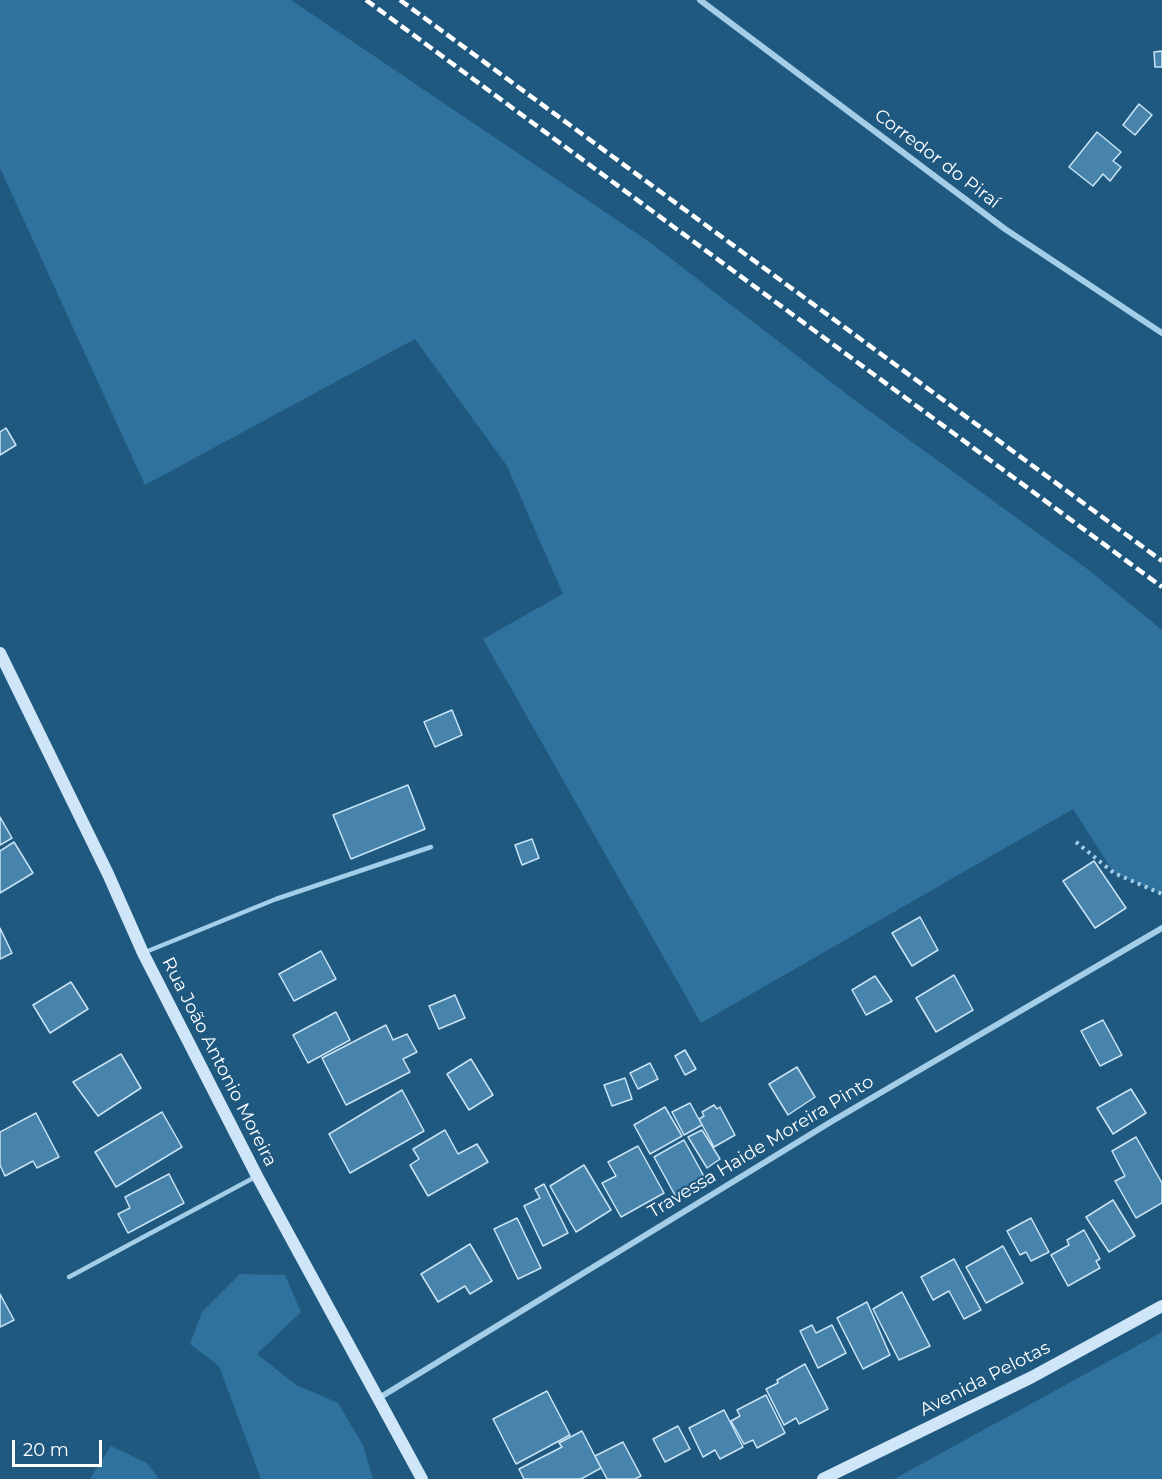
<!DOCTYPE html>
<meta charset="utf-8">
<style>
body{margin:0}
#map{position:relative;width:1162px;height:1479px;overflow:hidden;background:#1f5980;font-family:Montserrat,sans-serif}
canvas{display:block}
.scale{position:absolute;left:12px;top:1440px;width:90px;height:27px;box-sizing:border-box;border:3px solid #fff;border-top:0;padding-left:8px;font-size:18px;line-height:21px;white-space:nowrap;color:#fff;-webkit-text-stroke:4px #1f5980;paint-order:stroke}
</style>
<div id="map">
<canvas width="1162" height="1479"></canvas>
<div class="scale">20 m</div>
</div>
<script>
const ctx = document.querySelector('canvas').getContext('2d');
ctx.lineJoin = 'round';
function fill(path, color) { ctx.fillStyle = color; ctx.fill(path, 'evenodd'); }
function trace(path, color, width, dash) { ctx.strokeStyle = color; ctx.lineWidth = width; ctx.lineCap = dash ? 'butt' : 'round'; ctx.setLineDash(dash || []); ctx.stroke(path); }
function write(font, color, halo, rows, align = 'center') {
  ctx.font = font + ' Montserrat,sans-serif'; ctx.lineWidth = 4.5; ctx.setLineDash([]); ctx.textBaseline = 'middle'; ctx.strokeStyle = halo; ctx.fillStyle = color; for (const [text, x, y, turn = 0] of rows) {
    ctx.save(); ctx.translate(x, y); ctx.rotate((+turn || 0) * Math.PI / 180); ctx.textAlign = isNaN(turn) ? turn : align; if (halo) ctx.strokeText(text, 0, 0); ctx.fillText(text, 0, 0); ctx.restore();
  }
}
const green = new Path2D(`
 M0 0H291L648 241 861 405 1090 571 1162 630V894L1114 873 1073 809 701 1023 483 639 563 594 507 466 415 339 145 485 0 168Z
 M240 1274 285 1275 301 1312 257 1354 296 1385 338 1403 363 1445 373 1479H261L219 1366 190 1344 202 1312Z
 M1162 1332V1479H894Z
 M111 1446 147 1463 159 1479H90Z`);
const building = new Path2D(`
 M1162 51V67H1155L1154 52Z
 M1139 104 1152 115 1135 135 1123 125Z
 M1097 132 1121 152 1113 161 1121 167 1110 181 1103 174 1093 186 1069 167Z
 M6 428 16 445 0 455V432Z
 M452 710 462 735 435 747 424 722Z
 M408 785 425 829 351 859 333 815Z
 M0 817 12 838 0 845Z
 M532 839 539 858 522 865 515 845Z
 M14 842 33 873 0 893V851Z
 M1094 861 1126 908 1095 928 1063 881Z
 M920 917 938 950 912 966 892 933Z
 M0 928 12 953 0 959Z
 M321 951 336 979 294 1001 279 974Z
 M954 975 973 1010 936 1032 916 998Z
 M875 976 892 1001 866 1015 852 990Z
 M71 982 88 1009 50 1033 33 1005Z
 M455 995 465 1018 439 1029 429 1006Z
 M336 1012 350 1040 308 1063 293 1035Z
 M1103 1020 1122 1055 1100 1066 1081 1031Z
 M386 1025 393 1040 407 1034 417 1052 403 1059 410 1072 346 1105 322 1058Z
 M685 1050 696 1069 685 1075 675 1056Z
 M121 1054 141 1088 98 1116 73 1082Z
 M471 1059 493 1095 469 1110 447 1074Z
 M650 1063 658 1079 638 1089 630 1073Z
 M797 1067 815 1097 788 1115 769 1084Z
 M625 1078 632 1099 612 1106 604 1085Z
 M1131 1089 1146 1113 1113 1134 1097 1108Z
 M402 1090 424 1131 350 1173 329 1134Z
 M690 1103 702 1125 684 1135 672 1112Z
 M714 1105 717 1109 720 1107 735 1135 714 1147 699 1119 704 1116 702 1112Z
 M665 1107 682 1136 650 1154 634 1125Z
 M162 1112 182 1147 116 1187 95 1152Z
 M36 1113 59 1157 37 1168 33 1161 5 1176 0 1165V1132Z
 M445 1130 458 1154 477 1144 488 1162 428 1196 410 1165 419 1159 413 1149Z
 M702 1130 720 1159 707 1168 688 1137Z
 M1136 1137 1162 1183V1203L1136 1218 1115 1181 1125 1176 1112 1151Z
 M684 1140 706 1180 676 1197 654 1157Z
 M638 1146 664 1193 621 1217 602 1183 616 1176 608 1162Z
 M584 1165 611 1210 576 1232 550 1186Z
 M169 1174 184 1203 128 1233 118 1214 130 1208 125 1197Z
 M544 1184 568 1233 543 1246 524 1206 540 1198 535 1189Z
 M1113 1200 1135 1236 1109 1252 1086 1217Z
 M517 1218 541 1268 518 1279 494 1229Z
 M1031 1218 1049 1252 1031 1261 1026 1252 1020 1255 1007 1231Z
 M1084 1230 1100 1259 1096 1261 1100 1268 1068 1286 1051 1255 1069 1245 1067 1240Z
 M470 1244 492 1281 470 1294 465 1286 438 1302 421 1274Z
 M1003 1246 1023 1283 986 1303 966 1267Z
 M954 1259 981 1310 964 1319 949 1291 933 1300 921 1277Z
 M902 1292 930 1346 899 1360 873 1309Z
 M0 1294 14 1320 0 1327Z
 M867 1302 890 1355 863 1369 837 1318Z
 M812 1325 816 1333 832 1325 846 1353 818 1368 800 1331Z
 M805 1364 828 1409 799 1424 796 1418 784 1425 766 1389 778 1383 777 1380Z
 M547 1391 570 1435 516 1464 493 1419Z
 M766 1395 785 1433 757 1448 753 1440 744 1444 731 1421 740 1416 737 1410Z
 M724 1410 743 1447 720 1459 715 1450 703 1457 689 1428Z
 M678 1426 690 1449 665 1462 653 1439Z
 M582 1431 601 1468 581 1479H524L519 1469 562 1447 559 1443Z
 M623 1442 641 1476 635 1479H607L595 1456Z`);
const path = new Path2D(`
 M1076 842 1114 873 1162 894`);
const lane = new Path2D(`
 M143 953 276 899 431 847
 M69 1277 257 1176`);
const street = new Path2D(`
 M700 0 1005 229 1162 333
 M379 1398 834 1120 1162 928`);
const secondary = new Path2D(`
 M0 653 108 874 143 953 257 1176 422 1479
 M823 1479 1032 1377 1162 1306`);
const rail = new Path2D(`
 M366 0 1162 587
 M400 0 1162 561`);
const streetNames = [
 ["Corredor do Piraí",937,159,37],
 ["Rua João Antonio Moreira",219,1062,63],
 ["Travessa Haide Moreira Pinto",761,1147,-31],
 ["Avenida Pelotas",985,1379,-27]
];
fill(green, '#2e729d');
fill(building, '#4783aa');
trace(building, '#c8e4f6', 1.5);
trace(path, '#a4cee8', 4, [3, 4.5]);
trace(lane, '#a4cee8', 4.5);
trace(street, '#a4cee8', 6);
trace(secondary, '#cee6f7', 12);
trace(rail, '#fff', 4.5, [10, 4.5]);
write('18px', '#fff', '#1f5980', streetNames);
</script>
